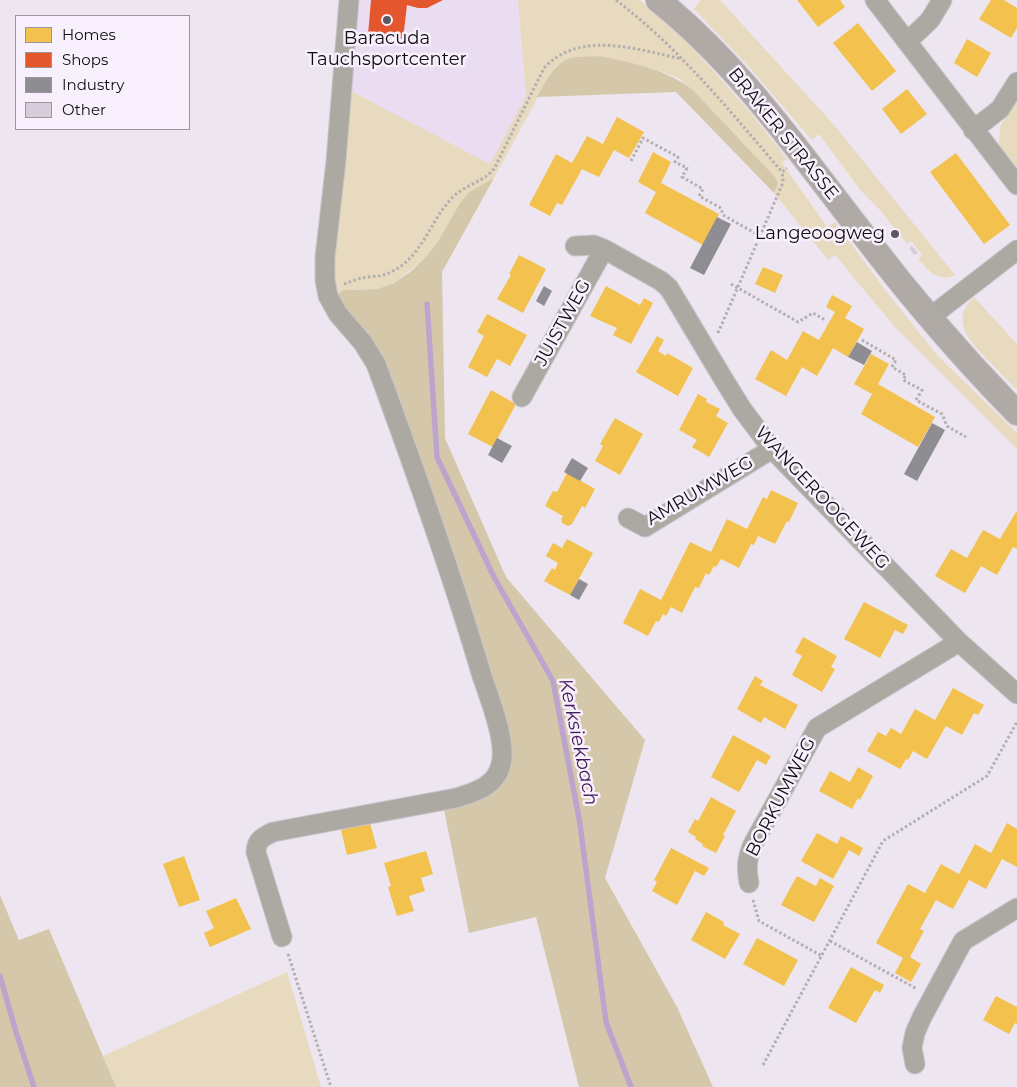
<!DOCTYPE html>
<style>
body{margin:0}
#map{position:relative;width:1017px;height:1087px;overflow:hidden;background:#ede6f1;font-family:Montserrat,sans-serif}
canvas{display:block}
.legend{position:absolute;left:15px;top:15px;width:175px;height:115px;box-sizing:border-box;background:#f8f0fd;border:1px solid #9b949f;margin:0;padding:6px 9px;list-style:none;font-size:15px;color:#100b12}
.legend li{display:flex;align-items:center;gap:10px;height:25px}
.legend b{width:25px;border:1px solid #9b949f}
</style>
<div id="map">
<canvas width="1017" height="1087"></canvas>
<ul class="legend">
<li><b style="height:14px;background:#f2c14e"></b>Homes</li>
<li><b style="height:14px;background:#e4572e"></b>Shops</li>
<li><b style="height:14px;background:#8d8d92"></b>Industry</li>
<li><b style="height:14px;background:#d6cddb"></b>Other</li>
</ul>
</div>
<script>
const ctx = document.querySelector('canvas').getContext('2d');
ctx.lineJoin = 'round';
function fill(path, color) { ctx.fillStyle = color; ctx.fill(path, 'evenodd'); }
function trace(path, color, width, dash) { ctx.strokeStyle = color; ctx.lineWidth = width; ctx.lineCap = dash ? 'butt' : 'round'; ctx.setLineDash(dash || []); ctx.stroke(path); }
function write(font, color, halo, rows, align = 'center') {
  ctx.font = font + ' Montserrat,sans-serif'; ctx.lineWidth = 5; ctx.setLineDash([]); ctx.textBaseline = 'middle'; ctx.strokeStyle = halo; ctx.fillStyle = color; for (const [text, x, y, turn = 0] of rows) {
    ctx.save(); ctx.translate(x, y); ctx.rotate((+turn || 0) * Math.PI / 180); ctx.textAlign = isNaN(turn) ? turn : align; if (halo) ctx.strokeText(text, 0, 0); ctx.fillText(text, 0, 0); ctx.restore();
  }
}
const built = new Path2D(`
 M355 0H518L526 96 491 165 347 89Z`);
const green = new Path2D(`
 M518 0H640L690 45 749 111 787 159 782 163 827 227 835 222 892 299 938 356 1017 433V449L894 326 835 255 828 260 774 193 778 184 775 177 692 89 678 78 660 71 600 56 560 64 550 75 494 178 469 192 460 203 437 243 424 259 394 283 378 289H355L334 296 331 281 347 89 490 164 526 96Z
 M701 0H720L835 126 955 275C938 283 928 270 918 259L922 255 911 241 907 244 880 210 861 191 819 134 812 140 748 66 694 9Z
 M1017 97V171L999 145 1000 127Z
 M974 297 1017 344V390C1008 381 999 371 990 362 972 344 948 321 974 297Z
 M287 972 321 1087H116L103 1056Z`);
const forest = new Path2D(`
 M600 56C633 63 665 69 692 89L775 177 778 184 774 193 676 92 537 97C545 83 554 63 571 58 580 56 591 57 600 56Z
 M494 178 442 272 445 438 506 577 645 740 605 878 677 1007 713 1087H579L536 917 469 933 443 805 505 762 382 363 334 296 344 290 378 289 394 283 410 272 424 259 437 243 460 203 469 192Z
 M0 895 19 940 49 929 116 1087H0Z`);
const homes = new Path2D(`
 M797 0H840L845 7 818 27Z
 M991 0H1004L1017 8V28L1011 38 979 19Z
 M858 23 896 71 872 91 833 43Z
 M967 39 991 53 977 77 954 63Z
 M907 89 927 114 901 134 882 109Z
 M617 117 644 132 629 158 614 150 599 177 582 169 562 205 557 203 550 216 529 205 556 154 572 163 587 136 603 144Z
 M653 152 671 162 661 183 719 214 703 245 645 213 656 192 638 182Z
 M956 153 1010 225 984 244 930 172Z
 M519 255 546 269 523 313 497 299 511 275 509 274Z
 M763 267 783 275 775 293 755 284Z
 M606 286 640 305 644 298 653 303 631 344 613 335 617 328 590 316Z
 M832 295 852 306 845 318 864 329 848 357 833 348 817 376 802 367 786 396 755 379 771 350 787 360 803 331 819 340 835 312 826 307Z
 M487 314 527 335 510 366 497 359 487 377 468 367 484 336 477 332Z
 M657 336 664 340 658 351 666 356 667 353 693 368 678 396 636 372Z
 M871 354 889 364 878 384 935 417 918 447 861 414 872 394 854 384Z
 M491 390 516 404 493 447 468 434Z
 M698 394 707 399 706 402 720 409 716 416 728 423 709 457 692 447 697 440 679 430Z
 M615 418 643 434 620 475 595 461 603 446 600 444Z
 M567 473 595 489 585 508 582 506 572 524 568 526 562 523 561 519 563 516 545 506 553 491 557 492Z
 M771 490 798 503 789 522 787 521 775 544 758 536 754 545 751 544 739 568 721 559 716 567 714 566 709 575 706 573 699 588 695 587 682 613 671 607 666 616 663 614 659 622 656 621 648 636 623 623 640 589 661 600 690 542 711 552 727 519 747 529 763 497 767 499Z
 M1016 512 1017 513V549L1013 547 997 575 981 566 965 593 935 576 951 549 967 558 983 530 1000 539Z
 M567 539 593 553 570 595 544 581 552 568 555 570 558 563 546 556 553 543 562 548Z
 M864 602 908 625 903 634 895 630 880 658 844 639Z
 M803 637 837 656 831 667 835 669 822 692 792 675 802 656 795 652Z
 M755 676 763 681 760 685 798 705 785 729 764 717 761 723 737 709Z
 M953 688 984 705 978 715 974 713 962 735 946 726 927 759 913 751 908 760 906 759 900 769 867 751 878 732 886 736 891 728 901 734 915 709 935 720Z
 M733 735 771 756 766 765 757 760 739 792 711 777Z
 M858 767 873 776 860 800 858 798 852 809 819 791 830 771 850 782Z
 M711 797 736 811 723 835 725 836 716 853 702 846 703 844 695 839 696 837 688 832 695 819 698 821Z
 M370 823 377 848 347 855 341 830Z
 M1007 823 1017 829V867L1002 859 986 889 969 880 953 909 936 900 920 929 924 931 910 957 921 964 911 982 895 973 903 958 876 943 908 884 925 893 941 864 959 874 975 844 991 853Z
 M817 833 837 844 841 836 863 848 859 856 849 850 833 879 801 861Z
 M671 848 709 868 704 876 695 871 677 905 652 891 657 882 654 880Z
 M426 851 433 874 421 878 425 891 409 896 414 911 397 916 388 887 391 886 384 863Z
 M184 856 200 900 179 907 163 864Z
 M797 876 816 886 820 878 834 886 814 922 781 905Z
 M236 898 251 929 210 947 204 933 214 928 206 911Z
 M706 912 724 922 723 925 740 934 725 959 691 940Z
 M757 938 798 960 784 986 743 964Z
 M851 967 884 985 880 993 875 990 856 1023 828 1008Z
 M996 996 1017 1007V1024L1015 1023 1009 1034 983 1020Z`);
const shops = new Path2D(`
 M371 0H443L427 8H418L407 5 403 39 368 35Z`);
const industry = new Path2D(`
 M717 217 731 224 704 275 690 268Z
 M544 286 552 291 544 306 536 301Z
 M857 342 872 351 864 365 848 357Z
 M932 423 945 430 917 481 904 474Z
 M497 438 512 446 502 463 488 455Z
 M572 458 588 468 580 481 564 472Z
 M579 579 588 584 579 600 570 595Z`);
const stream = new Path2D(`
 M427 304 437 457 494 577 553 681 580 824 606 1022 631 1087
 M0 976 16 1032 34 1087`);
const building = new Path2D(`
 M912 246 918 253 914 255 909 248Z`);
const path = new Path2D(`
 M616 0C680 49 730 111 782 172
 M631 161 643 138 678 157 675 162 687 168 682 177 703 189 699 196 721 208 723 215 760 236
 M344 284C350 282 356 279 362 278 371 276 381 277 389 273 423 258 429 221 453 197 465 185 483 182 494 169L544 68C580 29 639 50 682 59
 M731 284 798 322 813 313 825 320
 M718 333 782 185 783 179 782 172 787 168
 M862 340 896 360 892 367 906 375 903 380 922 390 916 400 942 414 947 426 966 437
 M753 900 759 921 822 956
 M830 941 917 989
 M288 954 331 1087
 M763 1065 883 841 987 776 1017 722`);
const minor = new Path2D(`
 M875 0 1017 185
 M908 41 930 20 942 0
 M973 130 1000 109 1017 82
 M575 246 594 245 604 249 661 281 669 288 724 380 742 409 772 449 959 642 1017 694
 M929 318 1017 250
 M522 397 604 249
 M628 518 645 527 772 449
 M749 883C746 868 747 858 753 844L817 728 959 642
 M282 937 256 852C256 840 263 837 273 832L456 798C476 792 496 786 501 764 507 742 489 697 482 676 451 571 414 467 376 364L363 343 338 314 328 296 325 280V257L336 161 349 0
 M915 1064 912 1048 915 1033 922 1017 963 941 1017 908`);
const major = new Path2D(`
 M658 0C742 67 803 158 869 242 915 302 964 359 1017 413`);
const markers = [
 [387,20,5,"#5d5860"],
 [895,234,5,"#5d5860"]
];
const poiNames = [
 ["Baracuda",387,39],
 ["Tauchsportcenter",387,60],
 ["Langeoogweg",885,234,"right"]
];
const streetNames = [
 ["BRAKER STRASSE",783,134,51],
 ["JUISTWEG",563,323,-61],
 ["AMRUMWEG",700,491,-30],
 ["WANGEROOGEWEG",822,498,47],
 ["BORKUMWEG",781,797,-63]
];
const waterNames = [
 ["Kerksiekbach",578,742,78]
];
fill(built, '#eaddf2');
fill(green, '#e7dabe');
fill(forest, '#d5c7aa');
fill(homes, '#f2c14e');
fill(shops, '#e4572e');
fill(industry, '#8d8d92');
trace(stream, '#bda4cc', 5.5);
fill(building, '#d6cddb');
trace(minor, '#c9c4cc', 21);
trace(major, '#c9c4cc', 26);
trace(path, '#b2afb0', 3, [2.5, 2.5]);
trace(minor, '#aca9a3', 19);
trace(major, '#b0aaa7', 24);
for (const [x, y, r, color] of markers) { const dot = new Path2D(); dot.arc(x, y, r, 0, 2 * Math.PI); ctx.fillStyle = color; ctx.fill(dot); trace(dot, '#f8f0fd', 2); }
write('18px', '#100b12', '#f8f0fd', poiNames);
write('18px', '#100b12', '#f8f0fd', streetNames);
write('italic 19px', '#451a5a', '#f8f0fd', waterNames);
</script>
